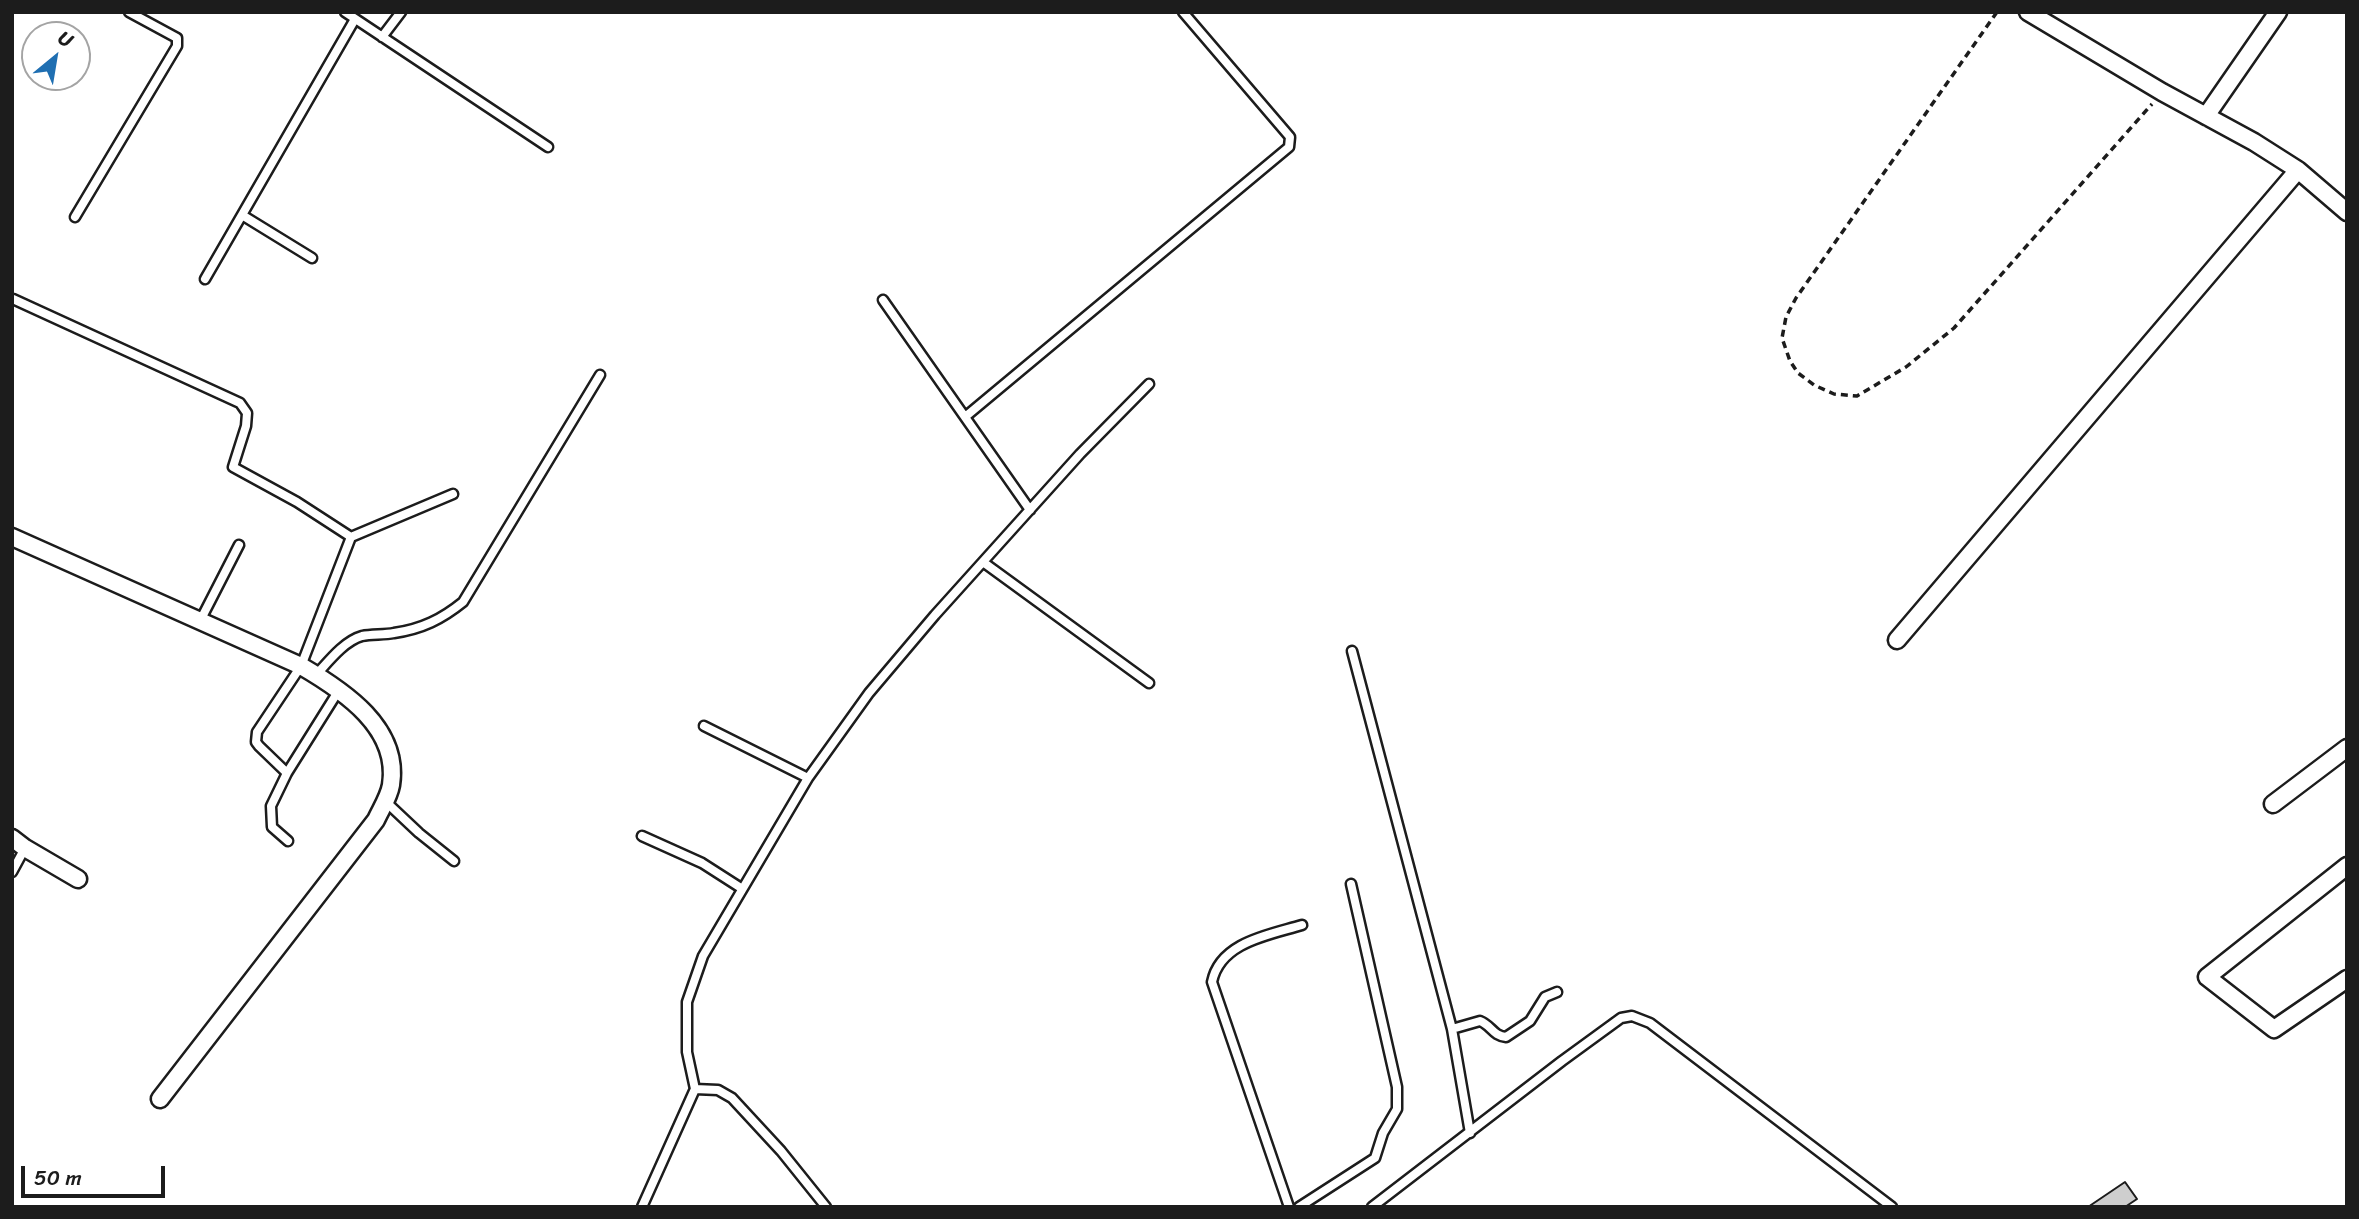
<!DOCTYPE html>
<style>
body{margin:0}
#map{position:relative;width:2359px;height:1219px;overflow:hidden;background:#fff;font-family:Sriracha,sans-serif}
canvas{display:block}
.frame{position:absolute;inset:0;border:14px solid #1c1c1c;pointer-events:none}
.north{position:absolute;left:21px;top:21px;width:70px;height:70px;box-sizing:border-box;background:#fff;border:2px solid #a4a4a4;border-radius:50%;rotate:30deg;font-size:19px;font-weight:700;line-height:28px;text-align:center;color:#1c1c1c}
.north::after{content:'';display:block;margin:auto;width:24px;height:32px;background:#1f6fb2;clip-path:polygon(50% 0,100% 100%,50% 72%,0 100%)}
.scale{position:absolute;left:21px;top:1166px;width:144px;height:32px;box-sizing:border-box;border:4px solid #1c1c1c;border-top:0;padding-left:9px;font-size:21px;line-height:24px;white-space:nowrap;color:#1c1c1c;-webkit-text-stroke:5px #fff;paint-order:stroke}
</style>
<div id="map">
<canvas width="2359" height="1219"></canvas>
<div class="frame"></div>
<div class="north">U</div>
<div class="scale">50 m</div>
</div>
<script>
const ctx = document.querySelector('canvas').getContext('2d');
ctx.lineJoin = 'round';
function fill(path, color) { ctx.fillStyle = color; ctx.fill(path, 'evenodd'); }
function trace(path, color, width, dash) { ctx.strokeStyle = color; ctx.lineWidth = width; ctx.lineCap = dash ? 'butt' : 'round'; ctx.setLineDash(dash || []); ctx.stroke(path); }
const building = new Path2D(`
 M2125 1182 2137 1199 2125 1207H2088Z`);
const path = new Path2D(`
 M1997 12 1796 298 1786 317 1782 338 1790 361 1798 373 1814 385 1834 394 1857 396 1906 367 1954 328 2152 104`);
const service = new Path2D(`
 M345 12 548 147
 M382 37 401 12
 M242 215 312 258
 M75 217 177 46V38L129 12
 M205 279 355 19
 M13 299 240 403 247 413 246 426 233 467 297 502 351 537
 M883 300 1030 510
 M965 417 1289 147 1290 137 1183 12
 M983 562 1149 683
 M200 621 239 545
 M1352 651 1452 1029 1470 1133
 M316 675C328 662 344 641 362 636 372 634 384 635 394 633 422 629 442 619 463 602L600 375
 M704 726 808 778
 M287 773 259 746 256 742 257 732 301 666 351 537 453 494
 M385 801 419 833 454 861
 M642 836 702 863 741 888
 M288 841 272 827 271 806 287 773 339 690
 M12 872 25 848
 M1452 1029 1480 1021C1491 1025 1493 1036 1506 1037L1530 1021 1545 997 1557 992
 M695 1089 718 1090 732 1098 781 1151 826 1207
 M642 1207 695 1089 687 1052V1002L703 956 808 778 869 693 935 615 1080 454 1149 384
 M1289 1207 1212 982C1220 942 1269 935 1302 925
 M1299 1207 1375 1158 1383 1133 1397 1109V1087L1351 884
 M1372 1207 1562 1061 1621 1018 1632 1016 1650 1023 1892 1207`);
const minor = new Path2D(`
 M2028 12 2162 92 2254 142 2298 170 2347 212
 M2206 116 2278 12
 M12 537 301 666C344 691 400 728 391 785 389 797 381 809 376 820L160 1099
 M1897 640 2298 170
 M2273 804 2347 748
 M12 838 25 848 78 879
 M2347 866 2207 977 2274 1029 2347 979`);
fill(building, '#cecece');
trace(building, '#1c1c1c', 2);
trace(service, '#1c1c1c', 13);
trace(minor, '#1c1c1c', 21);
trace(path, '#1c1c1c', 3.5, [7, 5]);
trace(service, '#fff', 8);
trace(minor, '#fff', 16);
</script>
